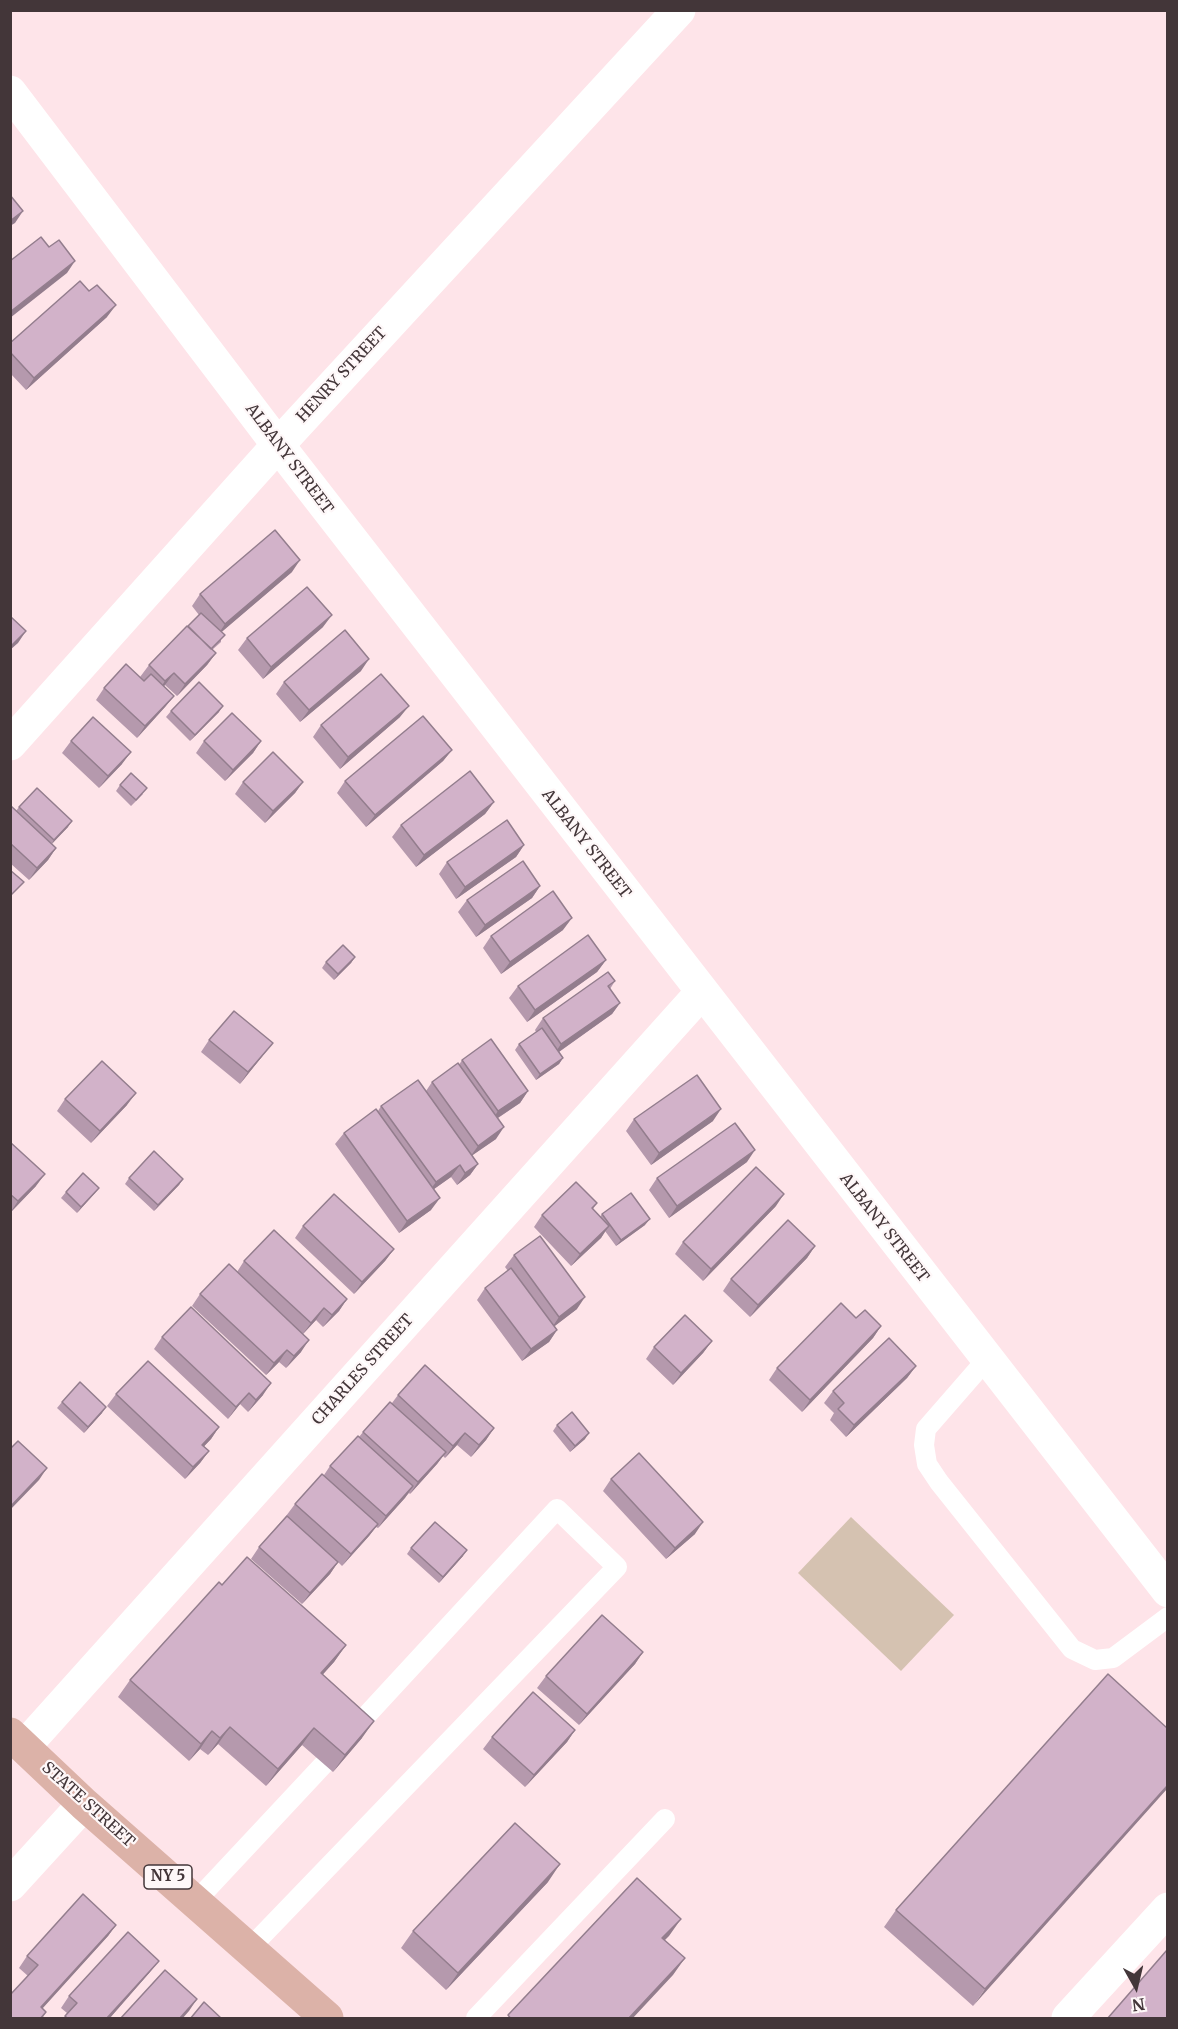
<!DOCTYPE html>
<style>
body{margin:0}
#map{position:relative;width:1178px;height:2029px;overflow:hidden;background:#fee4e9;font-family:Merriweather,serif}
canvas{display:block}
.frame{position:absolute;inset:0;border:12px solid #433639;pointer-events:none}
.north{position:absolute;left:1106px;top:1957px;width:60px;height:60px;-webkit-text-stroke:4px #fef7f8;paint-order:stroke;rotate:172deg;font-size:16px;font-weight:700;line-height:24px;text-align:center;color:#433639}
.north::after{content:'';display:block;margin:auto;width:21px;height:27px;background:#433639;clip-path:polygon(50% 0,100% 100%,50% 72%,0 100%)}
</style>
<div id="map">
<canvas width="1178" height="2029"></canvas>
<div class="frame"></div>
<div class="north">N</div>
</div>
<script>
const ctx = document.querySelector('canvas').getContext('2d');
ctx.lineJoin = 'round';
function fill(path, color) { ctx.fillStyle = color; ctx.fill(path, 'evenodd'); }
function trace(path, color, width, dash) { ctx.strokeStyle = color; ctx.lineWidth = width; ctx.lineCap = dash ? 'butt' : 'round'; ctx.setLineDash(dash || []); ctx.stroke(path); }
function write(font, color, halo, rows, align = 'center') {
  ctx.font = font + ' Merriweather,serif'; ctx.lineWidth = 4.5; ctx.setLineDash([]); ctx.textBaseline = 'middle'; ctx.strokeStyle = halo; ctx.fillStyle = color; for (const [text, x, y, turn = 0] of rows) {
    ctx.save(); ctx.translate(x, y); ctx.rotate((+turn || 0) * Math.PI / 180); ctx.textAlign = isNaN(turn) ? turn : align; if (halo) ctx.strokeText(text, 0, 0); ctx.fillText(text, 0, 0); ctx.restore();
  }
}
const green = new Path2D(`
 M851 1517 954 1615 901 1671 798 1573Z`);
const lane = new Path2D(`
 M987 1359 926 1429 924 1445 927 1464 939 1482 1072 1649 1095 1660 1113 1658 1168 1617
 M195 1902 324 1764
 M249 1949 617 1567 557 1509 353 1730
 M476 2018 665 1819`);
const street = new Path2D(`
 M10 744 278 445 679 10
 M24 1747 701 993
 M10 1885 84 1804
 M1068 2018 1168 1909`);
const secondary = new Path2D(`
 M10 92 278 445 1168 1591`);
const primary = new Path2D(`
 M10 1734 84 1804 327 2018`);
const wall = new Path2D(`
 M89 291 107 317 26 390 10 373V343Z
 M292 572 221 632V642L212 650 216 653 207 665 177 696 165 685 164 686 174 696 165 707 137 738 96 700 104 688 144 681 140 677 149 665 199 615 192 606 200 594Z
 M323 627 263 679 238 650 247 638Z
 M361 671 300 722 276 694 284 682Z
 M171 711 219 712 190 741 166 717Z
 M400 717 340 769 313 737 321 725Z
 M71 741 122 764 99 788 62 753Z
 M204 741H261L253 753 225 781 196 753Z
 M452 750 443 761 366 827 337 793 345 781Z
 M243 782H303L295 793 265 823 235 794Z
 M120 785 143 794 131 806 116 791Z
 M494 802 485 814 416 867 392 837 401 825Z
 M10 807 16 811 19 807 68 827 51 844 56 848 48 860 29 880 10 863Z
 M524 845 516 857 456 899 439 874 447 862Z
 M540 886 532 898 476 937 458 912 467 900Z
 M563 930 501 974 483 948 491 936Z
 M355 957 351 963 334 980 322 968 326 962Z
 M606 960 597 972 527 1022 509 998 518 986Z
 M615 981 610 989 620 1003 612 1014 559 1052 563 1058 559 1064 536 1080 515 1050 519 1044 536 1032 535 1030 543 1018Z
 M209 1040 264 1054 240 1084 201 1052Z
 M462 1060 528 1091 520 1103 498 1118 496 1139 472 1155 478 1164 470 1175 457 1185 451 1177 434 1189 431 1210 399 1233 335 1144 344 1133 378 1111 381 1106 426 1091 432 1082 459 1065Z
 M65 1099 127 1105 91 1143 57 1111Z
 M634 1119 713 1121 651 1165 626 1131Z
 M10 1142 36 1186 10 1213Z
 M747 1162 669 1218 649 1190 657 1178Z
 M129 1178 183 1179 179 1185 154 1211 125 1184Z
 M99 1188 94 1194 77 1213 61 1198 66 1192Z
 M597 1203 593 1209 600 1217 602 1214 645 1225 616 1246 605 1231 601 1238 571 1266 534 1227 542 1215Z
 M776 1206 703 1281 675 1254 683 1242Z
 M303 1226 394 1249 385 1261 354 1294 295 1238Z
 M815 1246 807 1258 750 1317 723 1291 731 1279Z
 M514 1255 577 1309 554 1326 557 1330 549 1342 522 1361 477 1300 485 1288 508 1271 505 1267Z
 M244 1261 347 1299 339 1311 323 1327 316 1320 303 1334 301 1352 286 1368 279 1362 266 1375 192 1306 200 1294 237 1272Z
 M856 1318 881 1326 873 1338 802 1412 769 1380 777 1368Z
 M162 1337 263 1395 248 1412 240 1404 228 1419 154 1349Z
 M712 1341 703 1353 673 1385 646 1359 654 1347Z
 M916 1366 907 1378 846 1437 830 1420 834 1413 824 1403 833 1391Z
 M116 1394 219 1427 211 1439 204 1446 209 1451 200 1463 185 1479 107 1406Z
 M398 1395 494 1428 486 1440 471 1457 457 1445 445 1458 443 1456 437 1464 410 1494 409 1493 378 1528 376 1527 369 1536 342 1566 338 1562 330 1574 302 1604 251 1559 259 1547 286 1516 295 1504 324 1475 330 1466 359 1437 363 1432 392 1403Z
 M62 1402 102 1413 84 1433 57 1408Z
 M557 1425 585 1439 570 1452 553 1431Z
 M611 1479 695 1534 666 1559 603 1491Z
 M411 1548 463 1556 439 1583 407 1554Z
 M222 1585 346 1645 334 1662 322 1675 362 1738 333 1772 302 1745 266 1786 218 1744 208 1755 200 1749 189 1761 118 1697 130 1680Z
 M643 1652 635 1664 579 1725 537 1688 546 1676Z
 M1167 1728 973 2006 884 1927 896 1910Z
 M575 1730 567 1742 525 1787 483 1749 492 1737Z
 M548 1882 446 1990 401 1948 413 1931Z
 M116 1925 108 1936 42 2008 46 2012 42 2019H10L28 1976 19 1968 27 1956Z
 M150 1972 109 2019H63L67 2013 61 2008 69 1996Z`);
const shadedWall = new Path2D(`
 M23 211 15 223 10 226V221Z
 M75 261 67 273 10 318V312Z
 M116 305 107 317 26 390 34 378Z
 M300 560 292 572 217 636 225 624Z
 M332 615 323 627 263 679 271 667Z
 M26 631 18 643 10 650V647Z
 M216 653 207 665 177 696 185 684Z
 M369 659 361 671 300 722 309 710Z
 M174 673 165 685 157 693 165 681Z
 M174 696 165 707 137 738 145 726Z
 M223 706 219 712 190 741 195 735Z
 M409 706 400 717 340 769 348 757Z
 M261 741 253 753 225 781 233 770Z
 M452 750 443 761 366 827 375 815Z
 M131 752 122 764 99 788 108 776Z
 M303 782 295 793 265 823 273 811Z
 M494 802 485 814 416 867 424 855Z
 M72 821 68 827 50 846 54 840Z
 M524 845 516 857 456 899 465 887Z
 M56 848 48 860 29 880 37 868Z
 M540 886 532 898 476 937 485 925Z
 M572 918 563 930 501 974 510 962Z
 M355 957 351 963 334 980 338 974Z
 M606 960 597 972 527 1022 535 1010Z
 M620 1003 612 1014 553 1056 561 1044Z
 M273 1043 264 1054 240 1084 248 1072Z
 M563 1058 559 1064 536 1080 540 1074Z
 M528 1091 520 1103 490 1123 498 1111Z
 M136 1093 127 1105 91 1143 100 1131Z
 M721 1109 713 1121 651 1165 659 1153Z
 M504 1127 496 1139 470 1157 478 1146Z
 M755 1150 747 1162 669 1218 677 1206Z
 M478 1164 470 1175 457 1185 465 1173Z
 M460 1165 451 1177 427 1194 436 1182Z
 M45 1174 36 1186 10 1213 18 1201Z
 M183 1179 179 1185 154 1211 158 1205Z
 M99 1188 94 1194 77 1213 81 1207Z
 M784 1194 776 1206 703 1281 711 1269Z
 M440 1198 431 1210 399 1233 407 1221Z
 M650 1219 645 1225 616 1246 621 1240Z
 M609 1226 601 1238 571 1266 580 1254Z
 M815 1246 807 1258 750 1317 758 1305Z
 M394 1249 385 1261 354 1294 362 1282Z
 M585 1297 577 1309 551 1329 559 1317Z
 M347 1299 339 1311 323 1327 332 1315Z
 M324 1308 316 1320 302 1335 311 1323Z
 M881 1326 873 1338 802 1412 810 1400Z
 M557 1330 549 1342 522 1361 531 1349Z
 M309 1340 301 1352 286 1368 294 1356Z
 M712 1341 703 1353 673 1385 681 1373Z
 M287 1350 279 1362 266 1375 274 1363Z
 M916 1366 907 1378 846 1437 854 1425Z
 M271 1383 263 1395 248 1412 256 1400Z
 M249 1393 240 1404 228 1419 236 1407Z
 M106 1407 102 1413 84 1433 88 1427Z
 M219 1427 211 1439 194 1457 202 1445Z
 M494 1428 486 1440 471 1457 479 1445Z
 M465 1433 457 1445 445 1458 453 1446Z
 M589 1433 585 1439 570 1452 575 1446Z
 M209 1451 200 1463 185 1479 193 1467Z
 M446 1452 437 1464 410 1494 418 1482Z
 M47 1468 39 1480 10 1510V1507Z
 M413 1486 405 1498 378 1528 386 1516Z
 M703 1522 695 1534 666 1559 675 1548Z
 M378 1524 369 1536 342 1566 351 1554Z
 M467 1550 463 1556 439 1583 443 1577Z
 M338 1562 330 1574 302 1604 310 1593Z
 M346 1645 334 1662 309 1690 321 1673Z
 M643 1652 635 1664 579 1725 587 1714Z
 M374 1721 362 1738 333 1772 345 1755Z
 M230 1727 218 1744 208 1755 220 1738Z
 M314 1728 302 1745 266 1786 278 1769Z
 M575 1730 567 1742 525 1787 534 1775Z
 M212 1731 200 1749 189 1761 201 1744Z
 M1167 1786V1789L973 2006 985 1989Z
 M560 1864 548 1882 446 1990 458 1973Z
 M681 1919 669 1936 650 1955 662 1938Z
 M116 1925 108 1936 33 2019 41 2007Z
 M685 1958 673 1975 632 2019H628Z
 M159 1961 150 1972 109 2019H106Z
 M197 1999 189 2011 182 2019H179Z`);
const building = new Path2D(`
 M10 195 23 211 10 221Z
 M41 237 49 247 59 240 75 261 10 312V261Z
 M80 281 89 291 97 285 116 305 34 378 10 352V343Z
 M275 530 300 560 225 624 200 594Z
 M307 587 332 615 271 667 247 638Z
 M201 613 225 635 211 649 188 626Z
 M10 616 26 631 10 647Z
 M187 626 216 653 185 684 174 673 165 681 149 665Z
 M345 630 369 659 309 710 284 682Z
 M126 664 144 681 151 674 174 696 145 726 104 688Z
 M381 674 409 706 348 757 321 725Z
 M199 682 223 706 195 735 171 711Z
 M232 713 261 741 233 770 204 741Z
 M423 716 452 750 375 815 345 781Z
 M93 717 131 752 108 776 71 741Z
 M273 752 303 782 273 811 243 782Z
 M470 771 494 802 424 855 401 825Z
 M131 773 147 788 136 800 120 785Z
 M37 788 72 821 54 840 19 807Z
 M11 806 56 848 37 868 10 843Z
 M507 820 524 845 465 887 447 862Z
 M523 861 540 886 485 925 467 900Z
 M10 870 24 882 10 896Z
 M553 891 572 918 510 962 491 936Z
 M588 935 606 960 535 1010 518 986Z
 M343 945 355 957 338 974 326 962Z
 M608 972 615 981 608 986 620 1003 561 1044 543 1018Z
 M234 1011 273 1043 248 1072 209 1040Z
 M542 1028 563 1058 540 1074 519 1044Z
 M491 1039 528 1091 498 1111 462 1060Z
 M102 1061 136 1093 100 1131 65 1099Z
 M458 1063 504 1127 478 1146 432 1082Z
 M697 1075 721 1109 659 1153 634 1119Z
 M418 1080 478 1164 465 1173 460 1165 436 1182 381 1106Z
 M376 1109 440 1198 407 1221 344 1133Z
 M735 1123 755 1150 677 1206 657 1178Z
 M10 1142 45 1174 18 1201 10 1194Z
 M154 1151 183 1179 158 1205 129 1178Z
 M756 1167 784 1194 711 1269 683 1242Z
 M83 1173 99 1188 81 1207 66 1192Z
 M576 1182 597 1203 592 1208 609 1226 580 1254 542 1215Z
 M631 1193 650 1219 621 1240 602 1214Z
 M334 1194 394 1249 362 1282 303 1226Z
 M788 1220 815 1246 758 1305 731 1279Z
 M274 1230 347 1299 332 1315 324 1308 311 1323 244 1261Z
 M540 1236 585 1297 559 1317 514 1255Z
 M229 1264 309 1340 294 1356 287 1350 274 1363 200 1294Z
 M511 1268 557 1330 531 1349 485 1288Z
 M841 1303 856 1318 865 1310 881 1326 810 1400 777 1368Z
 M191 1307 271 1383 256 1400 249 1393 236 1407 162 1337Z
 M685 1315 712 1341 681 1373 654 1347Z
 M889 1338 916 1366 854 1425 838 1409 844 1403 833 1391Z
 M148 1361 219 1427 202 1445 209 1451 193 1467 116 1394Z
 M425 1365 494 1428 479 1445 465 1433 453 1446 398 1395Z
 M80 1382 106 1407 88 1427 62 1402Z
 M390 1402 446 1452 418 1482 363 1432Z
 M572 1412 589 1433 575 1446 557 1425Z
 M358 1436 413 1486 386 1516 330 1466Z
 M18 1441 47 1468 10 1507V1449Z
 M639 1453 703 1522 675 1548 611 1479Z
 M322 1474 378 1524 351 1554 295 1504Z
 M287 1516 338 1562 310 1593 259 1547Z
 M435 1522 467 1550 443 1577 411 1548Z
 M247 1557 346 1645 321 1673 374 1721 345 1755 314 1728 278 1769 230 1727 220 1738 212 1731 201 1744 130 1680 219 1582 222 1585Z
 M602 1615 643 1652 587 1714 546 1676Z
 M1108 1674 1167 1728V1786L985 1989 896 1910Z
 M533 1692 575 1730 534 1775 492 1737Z
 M515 1823 560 1864 458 1973 413 1931Z
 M637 1878 681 1919 662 1938 685 1958 628 2019H511L508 2015Z
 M83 1894 116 1925 41 2007 46 2012 40 2019H10V1995L38 1965 27 1956Z
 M128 1932 159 1961 106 2019H68L65 2016 77 2003 69 1996Z
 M1167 1950V2019H1107Z
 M165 1970 197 1999 179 2019H120Z
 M204 2002 222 2019H190Z`);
const shields = [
 [168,1877,48]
];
const shieldNames = [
 ["NY 5",168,1877]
];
const streetNames = [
 ["HENRY STREET",342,375,-47],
 ["ALBANY STREET",289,459,53],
 ["ALBANY STREET",586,844,52],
 ["ALBANY STREET",884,1228,52],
 ["CHARLES STREET",363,1370,-48],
 ["STATE STREET",88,1805,42]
];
fill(green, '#d5c2b1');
trace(lane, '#fff', 20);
trace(street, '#fff', 33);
trace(secondary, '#fff', 33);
trace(primary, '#dcb2a8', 33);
fill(wall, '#b599ad');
fill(shadedWall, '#937d8d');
fill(building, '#d2b2c9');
trace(building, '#937d8d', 1.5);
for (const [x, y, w] of shields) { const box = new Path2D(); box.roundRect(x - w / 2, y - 12, w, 24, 4.5); ctx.fillStyle = '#fef7f8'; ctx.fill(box); trace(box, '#433639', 1.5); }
write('bold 15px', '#433639', null, shieldNames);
write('16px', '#433639', '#fef7f8', streetNames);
</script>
